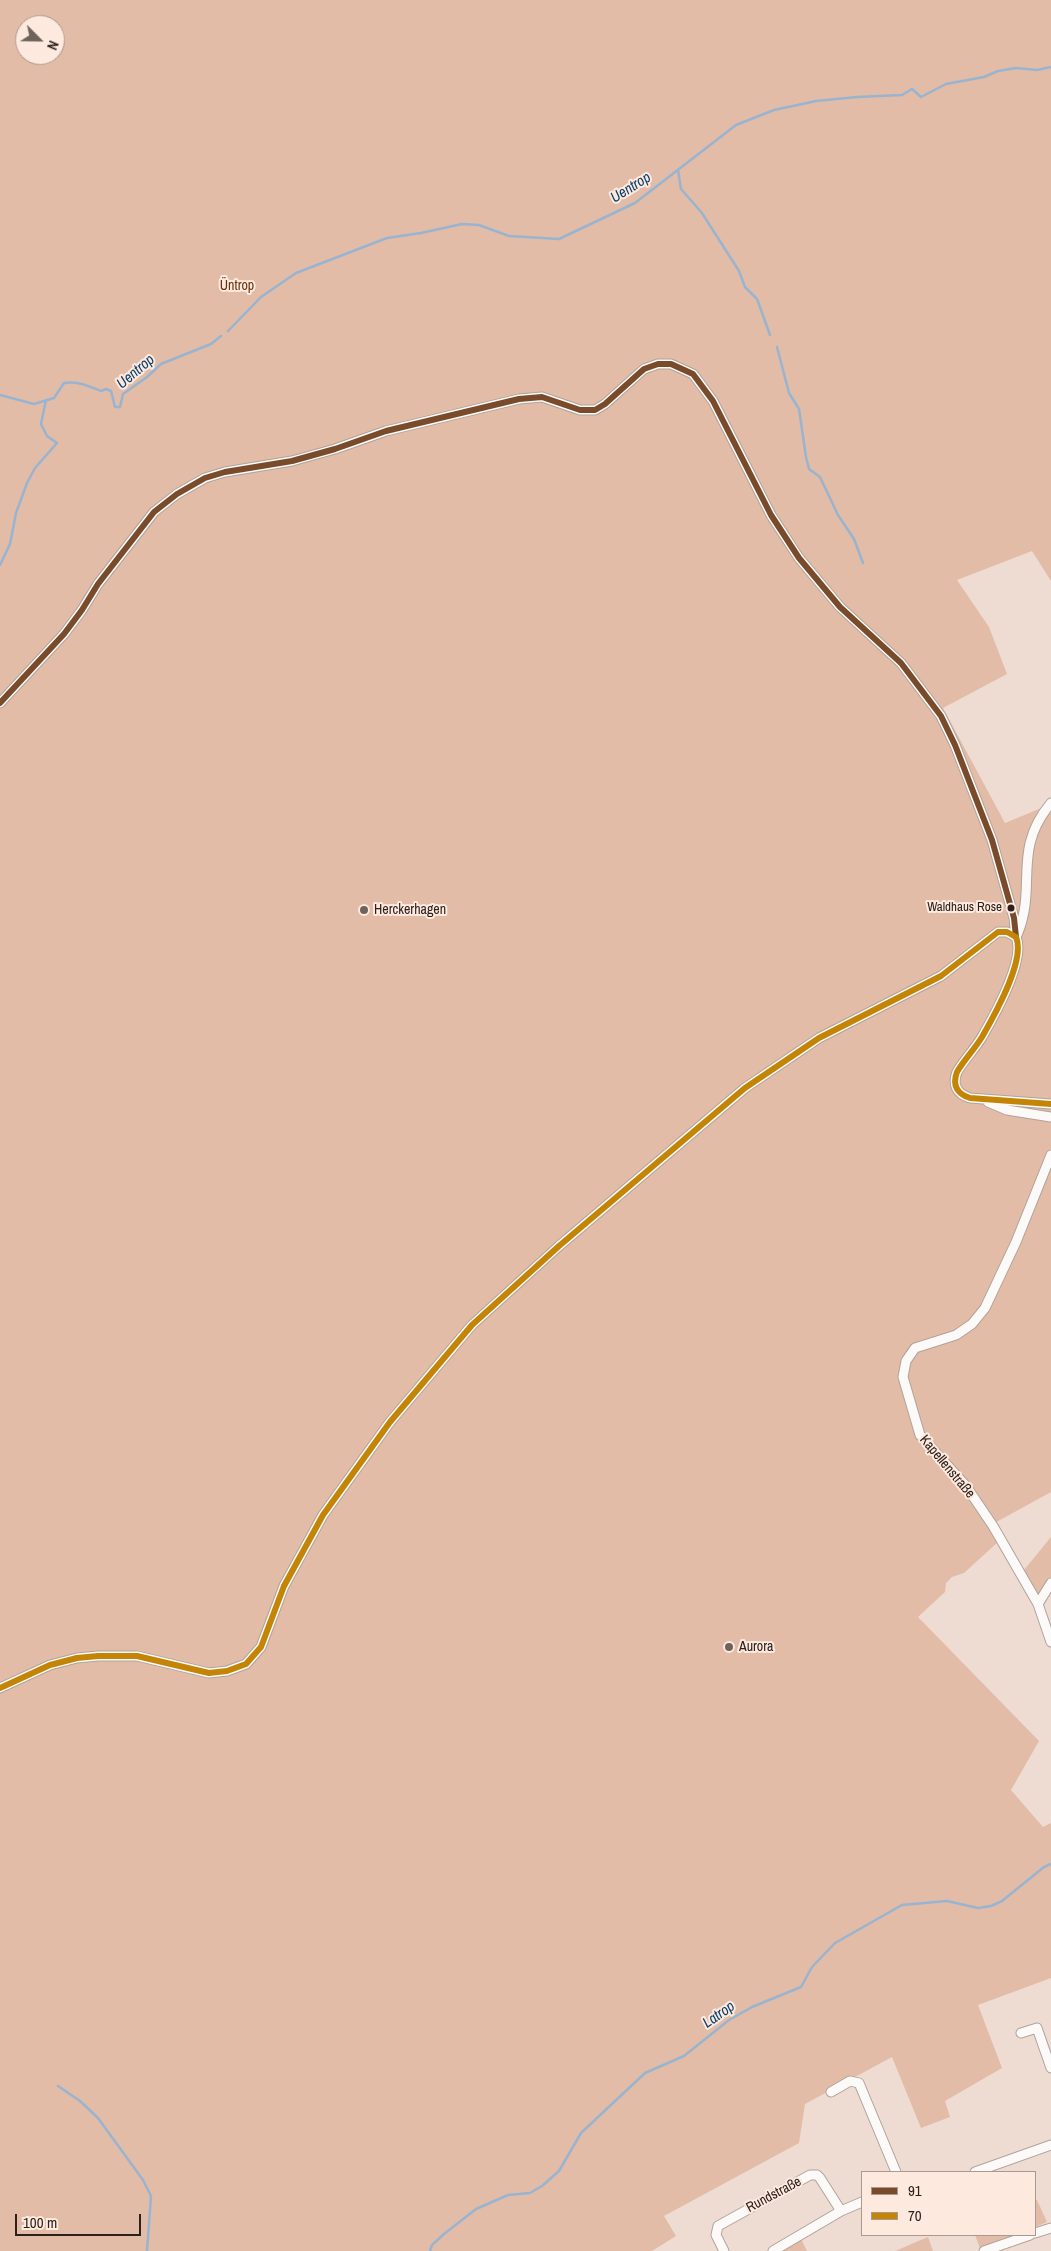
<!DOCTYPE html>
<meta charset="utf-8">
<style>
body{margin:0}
#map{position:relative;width:1051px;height:2251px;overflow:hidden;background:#eedcd2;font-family:"Archivo Narrow",sans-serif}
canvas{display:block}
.legend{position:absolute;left:861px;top:2171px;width:175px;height:65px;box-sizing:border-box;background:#fde9de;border:1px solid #a99990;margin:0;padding:6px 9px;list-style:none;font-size:15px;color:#2b201a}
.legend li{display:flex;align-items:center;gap:10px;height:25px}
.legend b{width:25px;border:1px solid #a99990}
.north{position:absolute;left:15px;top:15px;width:50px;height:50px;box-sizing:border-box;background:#fde9de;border:1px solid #a99990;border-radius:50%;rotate:113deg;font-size:14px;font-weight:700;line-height:20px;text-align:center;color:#2b201a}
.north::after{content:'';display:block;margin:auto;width:18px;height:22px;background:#6f625a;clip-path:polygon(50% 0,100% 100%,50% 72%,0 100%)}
.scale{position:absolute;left:15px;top:2214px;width:126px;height:22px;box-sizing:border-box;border:2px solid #2b201a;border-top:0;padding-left:6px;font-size:15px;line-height:18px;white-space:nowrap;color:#2b201a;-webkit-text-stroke:4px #fde9de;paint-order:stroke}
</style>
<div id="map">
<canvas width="1051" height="2251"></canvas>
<ul class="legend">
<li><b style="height:6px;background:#7a4b2a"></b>91</li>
<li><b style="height:6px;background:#c48406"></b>70</li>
</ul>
<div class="north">N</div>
<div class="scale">100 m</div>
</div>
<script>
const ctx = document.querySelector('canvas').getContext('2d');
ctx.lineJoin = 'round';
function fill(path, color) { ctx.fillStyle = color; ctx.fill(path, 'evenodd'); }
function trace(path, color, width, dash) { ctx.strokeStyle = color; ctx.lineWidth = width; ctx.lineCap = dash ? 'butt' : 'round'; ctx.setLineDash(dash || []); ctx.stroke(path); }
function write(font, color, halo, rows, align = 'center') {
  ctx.font = font + ' "Archivo Narrow",sans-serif'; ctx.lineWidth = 4; ctx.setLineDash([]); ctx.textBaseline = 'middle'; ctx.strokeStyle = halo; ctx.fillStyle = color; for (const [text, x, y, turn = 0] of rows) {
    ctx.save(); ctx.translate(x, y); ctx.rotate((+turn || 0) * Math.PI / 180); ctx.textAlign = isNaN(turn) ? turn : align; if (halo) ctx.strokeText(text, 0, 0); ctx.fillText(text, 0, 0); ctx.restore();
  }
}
const green = new Path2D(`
 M0 0H1051V581L1032 551 957 580 989 627 1007 674 943 708 1005 823 1051 804V1492L991 1525 998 1542 964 1573 952 1577 946 1583 945 1592 918 1617 1039 1741 1011 1790 1043 1827 1051 1823V1978L978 2005 1002 2068 945 2101 950 2117 921 2128 892 2057 805 2104 799 2143 664 2216 676 2236 652 2251H0ZM25 25H55V55H25Z
 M1051 1537V1577L1038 1596 1024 1570Z
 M1035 2200H1037L1047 2222 1035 2227Z
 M975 2235H1014L980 2248Z
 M928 2237 933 2251H895Z
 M801 2239 807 2251H779Z`);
const stream = new Path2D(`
 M678 170 681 189 702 213 739 271 745 287 757 299 770 335
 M228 331 261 297 296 273 387 238 421 233 462 224 479 225 509 236 559 239 635 203 736 125 774 110 816 101 857 97 902 95 912 89 921 97 946 84 984 77 998 71 1016 68 1037 70 1051 67
 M777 347 789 393 799 409 806 457 809 469 820 477 838 515 854 539 863 563
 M0 395 34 404 54 398 64 383C78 381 88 386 101 391L106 389 111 391 115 407H120L123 394 147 377 161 364 211 344 221 336
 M0 565 10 544 16 513 27 483 35 468 57 443 47 436 41 424 46 400
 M58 2086 80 2101 98 2118 143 2180 151 2196 147 2251
 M430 2251 432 2245 444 2234 476 2209 508 2195 530 2193 542 2186 559 2171 581 2133 645 2073 684 2056 729 2020 752 2007 801 1987 812 1967 835 1943 902 1905 947 1901 978 1908 991 1906 1002 1901 1044 1867 1051 1864`);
const street = new Path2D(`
 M0 703 64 634 82 610 98 584 154 512 177 494 205 478 225 472 292 461 335 449 386 431 519 399 542 397 580 410H595L605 404 644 369 658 364H671L693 374 713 401 771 515 799 558 840 607 901 663 941 716 955 745 992 840 1014 918 1016 937
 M1017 935C1038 886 1011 851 1051 803
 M988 1102 1007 1110 1051 1117
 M1051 1155 1016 1242 985 1308 972 1324 956 1335 915 1348 906 1361 903 1377 920 1435 966 1486 993 1526 1038 1604 1051 1642
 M1038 1604 1051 1583
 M0 1688 50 1665 77 1658 98 1656H137L209 1673 227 1671 246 1664 261 1647 284 1586 323 1515 390 1422 472 1325 559 1246 745 1088 819 1038 941 976 998 932H1007L1016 937C1026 960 994 1016 982 1037 974 1050 964 1060 957 1072 952 1085 957 1094 970 1098L1051 1104
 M1021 2033 1037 2028 1051 2068
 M831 2092 850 2081 859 2083 896 2172
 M975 2172 1051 2145
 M1035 2233 1051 2228
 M724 2251 716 2235 718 2226 810 2175H817L820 2178 841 2211
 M773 2251 841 2211 862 2202
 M984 2251 1030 2235`);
const bus1 = new Path2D(`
 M0 703 64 634 82 610 98 584 154 512 177 494 205 478 225 472 292 461 335 449 386 431 519 399 542 397 580 410H595L605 404 644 369 658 364H671L693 374 713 401 771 515 799 558 840 607 901 663 941 716 955 745 992 840 1014 918 1016 937`);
const bus2 = new Path2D(`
 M0 1688 50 1665 77 1658 98 1656H137L209 1673 227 1671 246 1664 261 1647 284 1586 323 1515 390 1422 472 1325 559 1246 745 1088 819 1038 941 976 998 932H1007L1016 937C1026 960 994 1016 982 1037 974 1050 964 1060 957 1072 952 1085 957 1094 970 1098L1051 1104`);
const markers = [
 [1011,908,4.5,"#2b201a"],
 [364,910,5,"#6f625a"],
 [729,1647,5,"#6f625a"]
];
const busNames = [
 ["Waldhaus Rose",1002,908]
];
const parkNames = [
 ["Üntrop",237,286]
];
const poiNames = [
 ["Herckerhagen",374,910],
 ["Aurora",739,1647]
];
const streetNames = [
 ["Kapellenstraße",947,1467,50],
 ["Rundstraße",774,2195,-28]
];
const waterNames = [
 ["Uentrop",631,188,-32],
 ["Uentrop",136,372,-40],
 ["Latrop",719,2015,-35]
];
fill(green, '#e2bca6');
trace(stream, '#99b4d0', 2.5);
trace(street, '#b0a39b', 11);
trace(street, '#fcfaf8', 9);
trace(bus1, '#7a4b2a', 6);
trace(bus2, '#c48406', 6);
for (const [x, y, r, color] of markers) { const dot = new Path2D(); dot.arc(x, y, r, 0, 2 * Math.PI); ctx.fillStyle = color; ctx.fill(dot); trace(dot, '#fde9de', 2); }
write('13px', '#2b201a', '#fde9de', busNames, 'right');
write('14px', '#66310d', '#fde9de', parkNames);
write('14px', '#2b201a', '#fde9de', poiNames, 'left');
write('14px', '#2b201a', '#fde9de', streetNames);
write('italic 15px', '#0a406a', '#fde9de', waterNames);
</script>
